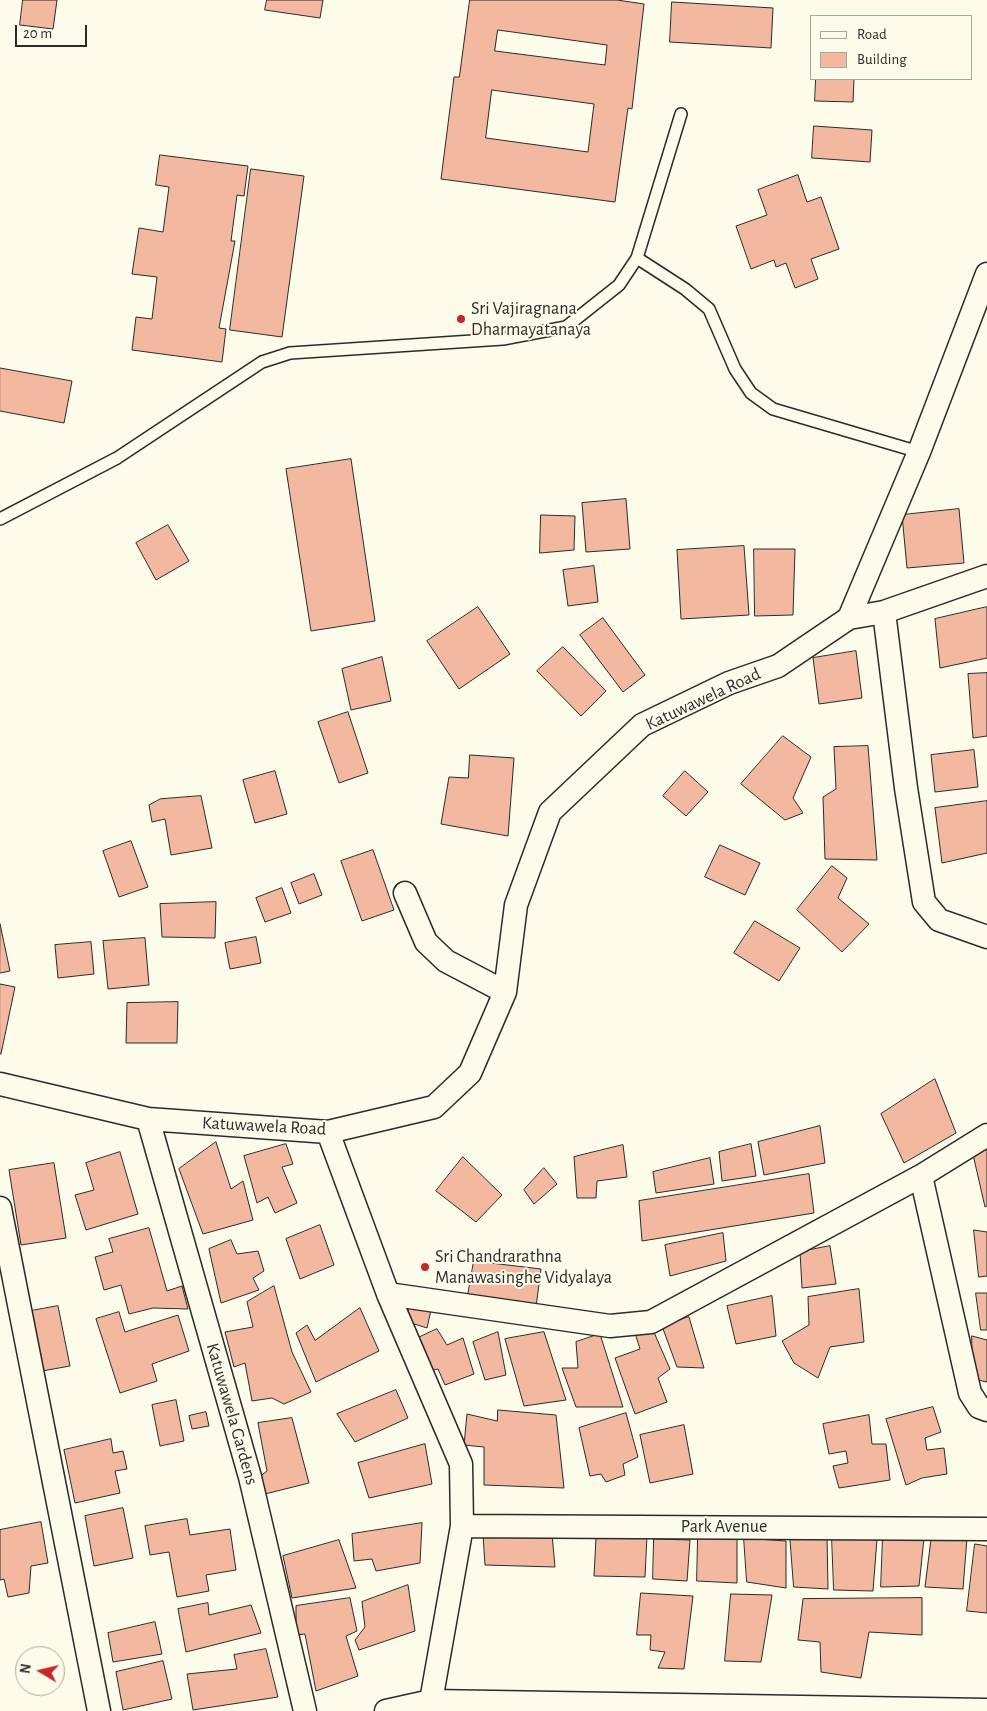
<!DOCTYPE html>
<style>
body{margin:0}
#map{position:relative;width:987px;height:1711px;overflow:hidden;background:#fdfbea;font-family:"Alegreya Sans",sans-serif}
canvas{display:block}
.legend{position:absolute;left:810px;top:15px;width:162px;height:65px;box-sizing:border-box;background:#fdfbea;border:1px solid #a9a89e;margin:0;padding:6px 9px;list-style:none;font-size:15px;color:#2b2b2b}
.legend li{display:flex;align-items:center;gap:10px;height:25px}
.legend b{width:25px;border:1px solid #a9a89e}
.north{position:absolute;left:15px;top:1646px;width:50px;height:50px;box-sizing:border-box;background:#fdfbea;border:1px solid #a9a89e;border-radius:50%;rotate:279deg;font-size:14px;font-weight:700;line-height:20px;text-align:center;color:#2b2b2b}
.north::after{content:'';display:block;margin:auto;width:18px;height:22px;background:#c62828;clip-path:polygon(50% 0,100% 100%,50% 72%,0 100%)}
.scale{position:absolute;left:15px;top:25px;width:72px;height:22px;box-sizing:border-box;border:2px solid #2b2b2b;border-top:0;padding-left:6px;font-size:15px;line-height:18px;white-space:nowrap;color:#2b2b2b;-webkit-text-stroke:4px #fdfbea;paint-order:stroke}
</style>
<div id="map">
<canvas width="987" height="1711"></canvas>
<ul class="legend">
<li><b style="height:6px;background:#fdfbea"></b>Road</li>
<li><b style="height:14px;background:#f2b8a0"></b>Building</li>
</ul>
<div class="north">N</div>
<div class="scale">20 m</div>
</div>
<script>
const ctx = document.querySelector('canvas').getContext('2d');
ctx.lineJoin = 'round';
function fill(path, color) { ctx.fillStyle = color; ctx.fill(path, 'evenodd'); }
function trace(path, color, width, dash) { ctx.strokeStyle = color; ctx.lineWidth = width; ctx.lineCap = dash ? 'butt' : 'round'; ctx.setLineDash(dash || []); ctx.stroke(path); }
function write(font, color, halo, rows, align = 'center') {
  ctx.font = font + ' "Alegreya Sans",sans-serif'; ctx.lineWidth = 4; ctx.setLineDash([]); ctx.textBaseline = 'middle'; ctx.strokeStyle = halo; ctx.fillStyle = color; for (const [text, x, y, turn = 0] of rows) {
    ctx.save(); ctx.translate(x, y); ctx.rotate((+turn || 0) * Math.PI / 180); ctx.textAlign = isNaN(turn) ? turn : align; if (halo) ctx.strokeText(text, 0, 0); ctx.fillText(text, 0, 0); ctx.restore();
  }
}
const building = new Path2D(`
 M23 0H57L53 29 20 25Z
 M267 0H323L320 18 265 10Z
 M470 0H617L644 4 632 109 628 108 615 202 441 179 454 77H459ZM498 30 607 45 605 65 495 51ZM492 90 594 104 588 152 486 138Z
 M672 2 773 8 771 48 670 42Z
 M816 79H854L853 102 815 101Z
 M814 126 872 130 870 162 812 158Z
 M160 155 248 166 244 196 237 195 231 241H235L219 328 226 329 222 362 132 350 136 317 152 319 157 277 132 274 139 228 163 232 169 187 156 185Z
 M251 169 304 176 282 337 230 330Z
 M798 175 807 202 821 197 839 249 811 259 818 279 795 288 786 263 776 267 774 260 751 269 736 226 767 215 758 190Z
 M0 368 72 381 64 423 0 411Z
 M351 459 375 621 311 631 286 469Z
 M626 499 630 549 586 552 582 503Z
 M959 509 964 563 907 568 902 515Z
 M541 515 575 516 574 550 540 553Z
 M168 525 189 561 156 580 136 543Z
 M744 546 749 615 681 619 677 550Z
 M754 549H795L793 615 755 616Z
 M594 566 598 602 568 606 563 570Z
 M478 607 510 654 459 689 427 641Z
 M987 607V658L940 668 935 619Z
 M603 618 645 675 623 692 580 635Z
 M563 647 606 691 581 716 537 671Z
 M856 651 862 698 819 704 813 658Z
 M382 657 391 701 351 710 342 669Z
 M987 673V736L973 738 968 674Z
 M348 712 368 773 339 783 318 722Z
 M783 736 811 757 793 798 803 813 785 820 741 784Z
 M868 746 877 860 825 859 823 797 836 789 834 747Z
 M974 750 978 787 935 792 931 755Z
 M470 755 514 758 508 836 441 824 449 777 468 778Z
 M275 771 287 814 255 823 243 780Z
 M685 771 708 792 686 816 663 796Z
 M201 796 212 848 171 855 165 819 152 822 149 805 160 799Z
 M987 801V853L942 863 935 808Z
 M131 841 148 887 119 897 103 851Z
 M720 845 760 863 745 895 705 877Z
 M373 850 394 910 362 921 341 861Z
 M832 866 847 878 838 898 869 924 842 952 797 910Z
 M314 874 322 895 299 904 291 883Z
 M282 888 291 913 265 922 256 898Z
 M216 902 215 938 162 937 160 904Z
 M755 921 800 948 779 981 734 953Z
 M0 924 10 971 0 973Z
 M256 937 261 963 230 969 225 943Z
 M145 938 149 985 108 989 103 941Z
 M91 942 94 974 58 978 55 945Z
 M0 984 15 987 1 1054H0Z
 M178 1002 177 1043H126L127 1003Z
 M935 1079 956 1133 904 1163 881 1114Z
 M820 1126 825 1163 764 1175 758 1142Z
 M216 1142 231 1189 243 1181 253 1220 203 1234 179 1169Z
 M286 1144 293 1164 282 1167 297 1203 275 1213 268 1197 257 1203 244 1156Z
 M751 1144 756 1176 722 1181 719 1152Z
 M623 1145 627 1177 597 1181 596 1198H577L574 1157Z
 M987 1146V1206L985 1207 972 1150Z
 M120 1152 138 1214 86 1230 75 1195 94 1190 86 1163Z
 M463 1157 502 1195 476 1222 436 1191Z
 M710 1158 714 1184 656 1193 653 1172Z
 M54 1163 66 1238 21 1245 9 1170Z
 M544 1168 557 1184 534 1204 524 1190Z
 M809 1174 814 1213 642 1241 639 1201Z
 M320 1225 334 1265 300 1279 286 1239Z
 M149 1228 167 1291 182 1286 188 1309 153 1308 129 1314 121 1285 104 1290 95 1257 113 1252 109 1239Z
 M974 1230 987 1232V1276L979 1277Z
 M723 1233 726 1261 670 1276 665 1245Z
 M231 1240 237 1254 258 1251 264 1271 253 1278 259 1290 221 1303 209 1249Z
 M830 1246 836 1284 802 1288 800 1252Z
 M474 1261 541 1269 536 1307 468 1295Z
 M274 1286 292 1352 311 1392 284 1404 272 1398 252 1401 245 1363 234 1367 225 1332 253 1327 247 1302Z
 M859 1289 864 1342 830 1347 818 1378 794 1363 782 1341 809 1325 808 1297Z
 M976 1293H987V1330H981Z
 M772 1296 776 1336 736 1344 727 1306Z
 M58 1306 70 1366 42 1371 31 1311Z
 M360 1308 379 1351 316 1382 296 1333 307 1325 315 1340Z
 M408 1308 431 1310 427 1328 411 1323Z
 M119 1312 125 1332 178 1315 189 1351 152 1364 157 1381 120 1393 96 1319Z
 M689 1317 704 1368 677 1367 662 1326Z
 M437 1329 447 1345 463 1338 474 1374 445 1385 438 1369 430 1371 418 1338Z
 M653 1330 670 1369 658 1378 667 1402 635 1414 615 1358 640 1349 635 1333Z
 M498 1332 506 1375 485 1380 473 1342Z
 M544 1332 566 1400 524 1406 505 1339Z
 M600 1334 623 1407H576L562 1368H578L576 1342Z
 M972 1336 987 1340V1382L973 1379Z
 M396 1390 408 1418 355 1442 337 1414Z
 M176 1400 184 1441 160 1446 152 1405Z
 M933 1407 941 1432 925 1438 927 1450 944 1448 947 1474 922 1478 906 1485 886 1419Z
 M498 1410 556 1415 564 1488 484 1485V1447L464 1445 467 1414 497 1421Z
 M206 1412 209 1426 192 1429 189 1416Z
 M626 1413 638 1457 623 1464 625 1475 606 1482 601 1474 590 1476 579 1428Z
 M869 1415 872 1444H886L890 1480 839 1488 833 1466 848 1463 846 1451 829 1454 823 1424Z
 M292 1418 309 1483 265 1494 258 1478 267 1471 258 1423Z
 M684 1425 693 1474 650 1483 640 1435Z
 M111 1439 113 1453 123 1451 127 1469 115 1471 120 1493 75 1503 64 1450Z
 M425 1444 432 1484 369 1498 358 1463Z
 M123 1508 133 1558 94 1566 85 1516Z
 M187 1519 190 1535 230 1529 236 1570 206 1575 209 1591 177 1597 169 1552 150 1555 145 1526Z
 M41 1522 48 1563 31 1566 29 1593 8 1597 4 1579 0 1580V1530Z
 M422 1523 420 1563 376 1571 372 1559 354 1561 352 1534Z
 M552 1534 555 1567 485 1565 483 1535Z
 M790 1535 827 1536 828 1589 794 1587Z
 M647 1536 645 1577 594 1576 596 1538Z
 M883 1536 924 1538 919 1586 881 1587Z
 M698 1538H737V1583L697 1581Z
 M744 1538 786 1541V1588L747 1582Z
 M832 1538 877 1539 873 1591 834 1590Z
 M967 1538 963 1589 925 1587 931 1539Z
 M654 1539 690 1540 687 1581 653 1579Z
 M339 1540 356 1588 292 1598 283 1556Z
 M975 1544 987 1546V1613L967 1611Z
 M408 1585 415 1631 359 1650 355 1640 365 1627 362 1602Z
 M641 1593 693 1596 684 1669 658 1668 665 1652 650 1650 651 1635H637Z
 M731 1594 772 1595 761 1662 725 1661Z
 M350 1598 357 1631 346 1636 358 1676 316 1691 305 1634 296 1635V1606Z
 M922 1598V1635L869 1632 861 1678 821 1672 820 1642 798 1640 803 1599Z
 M208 1603 209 1615 251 1605 261 1633 186 1652 178 1609Z
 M155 1622 162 1654 113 1662 108 1633Z
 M266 1649 278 1697 193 1710 187 1674 237 1669 234 1655Z
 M163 1661 172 1699 123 1710 116 1672Z`);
const service = new Path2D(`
 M637 258 685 289 709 309 735 369 751 393 773 409 919 452
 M0 519 117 458 262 362 290 353 503 339 566 327 619 285 637 258 681 114`);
const minor = new Path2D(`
 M884 612 906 788 924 902 939 920 987 937
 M849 618 884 612 987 576
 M405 893 426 942 446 961 505 992
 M0 1084 148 1119 328 1132 434 1107 470 1073 505 992 516 905 550 812 642 725 729 683 778 666 849 618 919 452 987 274
 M148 1119 250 1477 305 1711
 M328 1132 388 1294 461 1464 462 1526 431 1701 386 1711
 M921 1176 970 1393 979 1407 987 1410
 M0 1208 99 1711
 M388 1294 610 1326 651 1322 921 1176 987 1135
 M462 1526 987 1529
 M431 1701 987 1710`);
const markers = [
 [461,319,5,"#c62828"],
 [425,1267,5,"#c62828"]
];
const poiNames = [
 ["Sri Vajiragnana",471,309],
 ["Dharmayatanaya",471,330],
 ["Sri Chandrarathna",435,1257],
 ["Manawasinghe Vidyalaya",435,1278]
];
const streetNames = [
 ["Katuwawela Road",703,699,-25],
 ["Katuwawela Road",264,1126,3],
 ["Katuwawela Gardens",232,1414,74],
 ["Park Avenue",724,1527]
];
fill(building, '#f2b8a0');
trace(building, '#2b2b2b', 1);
trace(service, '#2b2b2b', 14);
trace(minor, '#2b2b2b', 25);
trace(service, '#fdfbea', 11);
trace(minor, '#fdfbea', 22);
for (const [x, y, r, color] of markers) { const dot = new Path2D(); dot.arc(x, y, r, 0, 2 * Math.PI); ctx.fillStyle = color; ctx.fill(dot); trace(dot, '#fdfbea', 2); }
write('18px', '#2b2b2b', '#fdfbea', poiNames, 'left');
write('18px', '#2b2b2b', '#fdfbea', streetNames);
</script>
